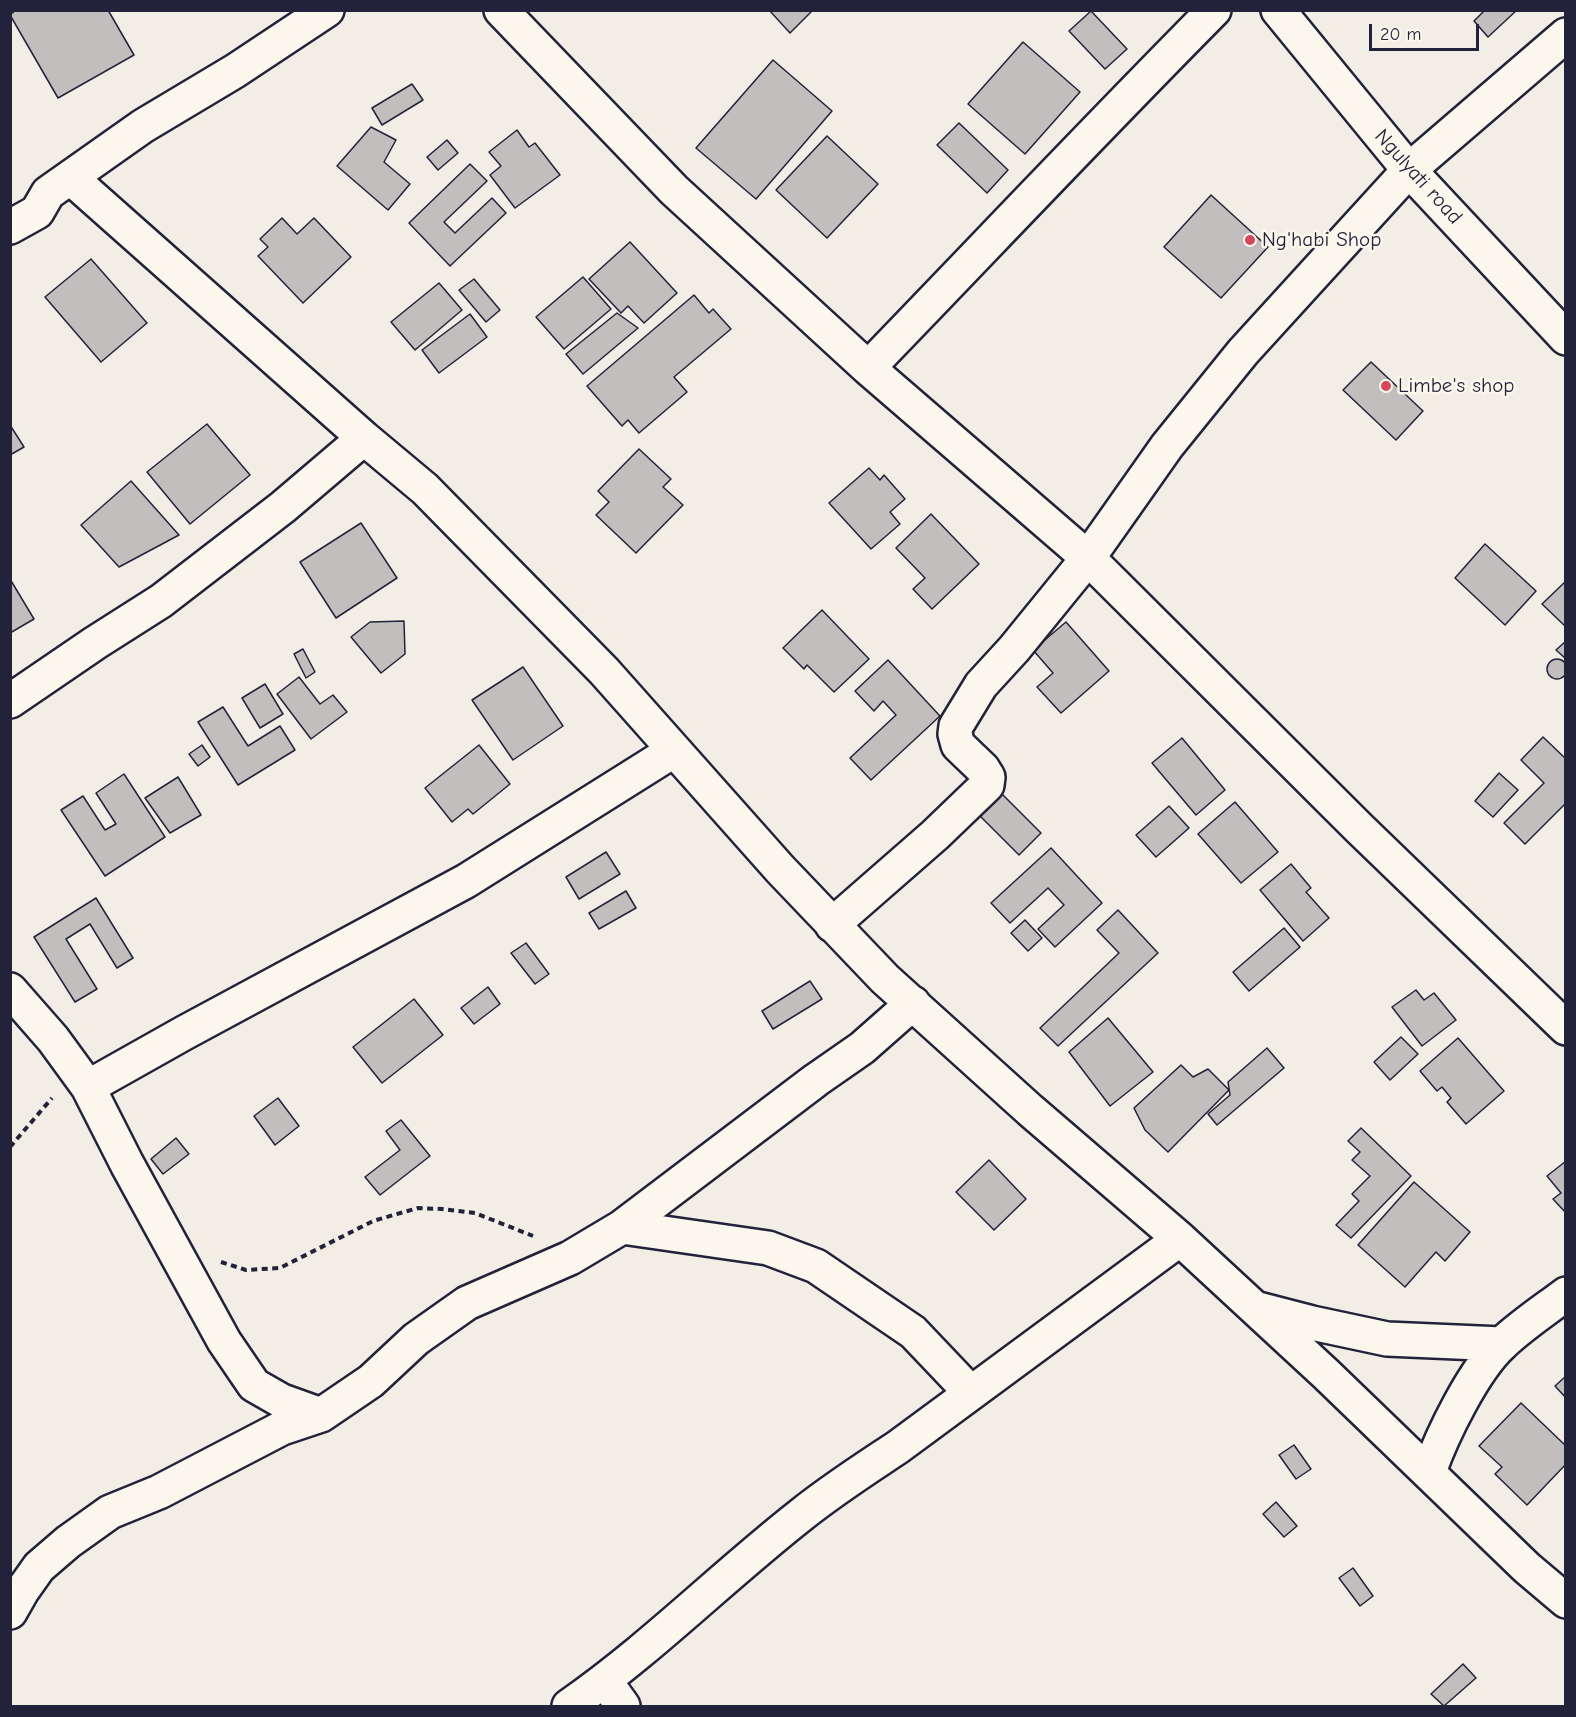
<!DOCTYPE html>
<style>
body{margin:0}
#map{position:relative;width:1576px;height:1717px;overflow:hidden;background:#f2eee5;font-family:"Comic Neue",sans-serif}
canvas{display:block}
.frame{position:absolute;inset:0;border:12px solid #22223b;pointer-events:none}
.scale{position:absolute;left:1369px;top:24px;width:110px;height:27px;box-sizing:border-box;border:3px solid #22223b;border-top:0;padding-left:8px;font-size:18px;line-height:21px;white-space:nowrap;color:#22223b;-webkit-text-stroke:4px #fbf7ec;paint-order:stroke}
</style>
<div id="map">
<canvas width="1576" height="1717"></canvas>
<div class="frame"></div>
<div class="scale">20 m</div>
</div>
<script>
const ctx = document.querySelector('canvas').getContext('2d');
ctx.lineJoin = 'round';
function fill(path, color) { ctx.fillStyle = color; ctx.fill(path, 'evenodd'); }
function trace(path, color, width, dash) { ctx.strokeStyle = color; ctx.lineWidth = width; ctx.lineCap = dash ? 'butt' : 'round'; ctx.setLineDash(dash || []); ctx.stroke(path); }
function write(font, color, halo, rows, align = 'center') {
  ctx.font = font + ' "Comic Neue",sans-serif'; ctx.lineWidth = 5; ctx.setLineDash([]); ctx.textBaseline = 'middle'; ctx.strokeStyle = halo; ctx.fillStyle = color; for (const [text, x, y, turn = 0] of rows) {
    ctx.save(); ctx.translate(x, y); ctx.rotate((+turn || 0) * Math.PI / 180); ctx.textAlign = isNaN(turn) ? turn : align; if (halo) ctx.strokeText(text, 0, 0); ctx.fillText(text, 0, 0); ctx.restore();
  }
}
const building = new Path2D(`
 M16 10H108L134 55 58 98 10 15Z
 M769 10H813L790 33Z
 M1485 10H1517L1488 37 1474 21Z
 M1091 11 1127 49 1105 69 1069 31Z
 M1023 42 1080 92 1025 154 968 104Z
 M773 60 832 111 756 199 696 148Z
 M412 84 423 100 382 125 372 108Z
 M959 123 1008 170 987 193 937 145Z
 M371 127 396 140 384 162 410 184 388 210 337 166Z
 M517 130 529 147 535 143 560 175 515 208 490 175 501 166 489 152Z
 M827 136 878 184 827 238 776 190Z
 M447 140 458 153 438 170 427 157Z
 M470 164 487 181 444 222 455 233 492 198 506 213 450 266 409 223Z
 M1211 195 1268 247 1221 298 1164 247Z
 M282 218 297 234 314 218 351 257 303 303 258 256 268 247 260 239Z
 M630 242 677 293 644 323 628 306 621 313 589 279Z
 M91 259 147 323 101 362 45 297Z
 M583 277 611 309 564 349 536 317Z
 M474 279 500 310 486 322 459 290Z
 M439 283 462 310 415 350 391 322Z
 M694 295 709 313 713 309 731 329 674 377 687 392 639 433 628 420 622 426 587 386Z
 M617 313 638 328 583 374 566 354Z
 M470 314 487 337 439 373 422 350Z
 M1371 362 1423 411 1396 440 1343 390Z
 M207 424 250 475 190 524 147 472Z
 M10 425 24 447 10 455Z
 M639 449 671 479 663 487 683 505 636 553 596 515 609 502 598 491Z
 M869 468 880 480 884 475 905 499 890 512 900 524 871 549 829 503Z
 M131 481 179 535 119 567 81 525Z
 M931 514 979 564 932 609 913 589 925 578 896 548Z
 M361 523 397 578 336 618 300 562Z
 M1485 544 1536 591 1505 625 1455 578Z
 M10 579 34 619 10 633Z
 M1566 581V627L1542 604Z
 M822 610 869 659 834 692 807 665 804 669 783 648Z
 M404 621 405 654 381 673 351 637 370 622Z
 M1066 622 1109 671 1061 713 1037 687 1053 673 1033 650Z
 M1566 641V659L1556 650Z
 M303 649 315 672 306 678 294 654Z
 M1547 669a10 10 0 1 1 20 0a10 10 0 1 1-20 0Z
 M888 660 940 716 871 780 850 758 896 715 883 701 874 711 855 691Z
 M523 667 563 726 513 760 472 700Z
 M299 677 320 704 333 695 347 712 311 739 277 694Z
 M265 684 283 714 260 728 242 698Z
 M223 707 248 746 280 726 295 750 238 785 198 722Z
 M1543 737 1566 759V803L1525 844 1504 823 1544 783 1521 760Z
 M1182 738 1225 790 1196 815 1152 763Z
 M202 745 210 757 198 766 189 754Z
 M479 745 510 784 473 814 468 809 452 822 425 788Z
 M1499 773 1518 790 1493 817 1475 801Z
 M124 774 165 837 105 876 61 810 83 796 105 830 116 824 96 793Z
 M178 777 201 815 170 833 145 798Z
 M995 787 1041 833 1019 855 972 808Z
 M1235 802 1278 852 1241 883 1198 834Z
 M1169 806 1189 828 1156 857 1136 835Z
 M1051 848 1102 903 1055 947 1038 929 1064 905 1048 888 1010 923 991 903Z
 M606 852 620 874 579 899 566 877Z
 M1291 864 1311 888 1306 892 1329 918 1303 941 1260 890Z
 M626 891 636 908 599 929 589 913Z
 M96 898 133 958 117 968 90 924 66 939 97 989 75 1002 34 937Z
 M1118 910 1158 953 1058 1046 1040 1028 1119 953 1097 930Z
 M1025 920 1042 938 1028 951 1011 933Z
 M1284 928 1300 947 1249 991 1233 972Z
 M526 943 549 974 535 984 511 953Z
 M810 981 822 999 773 1029 762 1011Z
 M488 987 500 1004 474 1024 461 1008Z
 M1416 990 1424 1000 1434 993 1456 1020 1422 1046 1392 1007Z
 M414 999 443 1035 382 1083 353 1047Z
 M1108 1018 1153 1072 1110 1106 1069 1052Z
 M1401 1037 1418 1054 1390 1080 1374 1062Z
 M1458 1038 1504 1091 1466 1124 1447 1102 1451 1098 1442 1087 1437 1091 1420 1071Z
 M1267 1048 1284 1068 1217 1125 1208 1114 1230 1095 1228 1082Z
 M1181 1065 1193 1077 1208 1069 1229 1090 1168 1152 1145 1130 1134 1108Z
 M278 1098 299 1126 275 1145 254 1116Z
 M401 1120 430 1156 380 1195 365 1177 400 1150 386 1131Z
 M1361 1128 1411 1176 1351 1238 1336 1225 1359 1201 1352 1194 1370 1176 1352 1160 1360 1152 1348 1141Z
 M176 1138 189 1154 163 1174 151 1159Z
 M989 1160 1026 1199 994 1230 956 1192Z
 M1566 1161V1213L1553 1199 1561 1193 1547 1176Z
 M1414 1182 1470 1232 1445 1261 1436 1252 1405 1287 1358 1245Z
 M1566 1376V1398L1555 1386Z
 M1521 1403 1566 1446V1464L1527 1505 1495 1474 1502 1467 1479 1446Z
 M1294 1445 1311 1469 1296 1479 1279 1455Z
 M1276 1502 1297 1526 1284 1537 1263 1514Z
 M1353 1568 1373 1596 1360 1606 1339 1578Z
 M1463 1664 1476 1678 1444 1706 1431 1694Z`);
const path = new Path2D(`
 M10 1147 52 1098
 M221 1262 246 1270 280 1268 373 1221 418 1208 442 1209 475 1213 533 1236`);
const minor = new Path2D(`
 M501 10 674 190 868 368 1088 558 1359 828 1566 1028
 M71 178 364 438 425 489 604 671 780 869 885 979 1030 1110 1180 1239 1326 1374 1527 1568 1566 1601
 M10 227 37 212 48 193 143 126 235 71 327 10
 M868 368C983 249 1097 128 1214 10
 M10 701 95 643 161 601 283 507 364 438
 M832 925 935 835 987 785 988 777 983 769 958 745 955 734 956 726 981 685 1014 649 1088 558 1167 446 1243 352 1409 170 1566 35
 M10 990 53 1039 88 1087 127 1164 224 1341 254 1385 282 1401 321 1415
 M88 1087 184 1033 466 881 673 751
 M622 1227 768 1248 816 1266 913 1332 971 1393
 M1258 1309 1312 1323 1387 1339 1502 1344
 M1429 1472C1442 1435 1474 1369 1503 1343 1522 1325 1545 1310 1566 1294
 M10 1612 22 1591 39 1567 68 1542 110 1512 159 1492 282 1428 321 1415 371 1381 416 1339 467 1303 570 1258 622 1227 816 1080 862 1048 913 1003
 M605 1681 623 1706
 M569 1706C651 1649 722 1577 801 1515 832 1490 865 1469 898 1447L1180 1239`);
const secondary = new Path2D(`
 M1278 10 1409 170 1566 338`);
const markers = [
 [1250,240,6,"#d1495b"],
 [1386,386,6,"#d1495b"]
];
const streetNames = [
 ["Ngulyati road",1418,177,48]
];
const poiNames = [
 ["Ng'habi Shop",1262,240],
 ["Limbe's shop",1398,386]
];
fill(building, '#c2bebe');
trace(building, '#22223b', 1.5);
trace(minor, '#22223b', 38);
trace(secondary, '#22223b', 38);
trace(path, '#22223b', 4, [6, 4.5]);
trace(minor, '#fbf7ec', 33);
trace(secondary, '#fbf7ec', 33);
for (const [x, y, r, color] of markers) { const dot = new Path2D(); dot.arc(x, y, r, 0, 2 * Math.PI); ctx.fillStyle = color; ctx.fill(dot); trace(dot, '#fbf7ec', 2); }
write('21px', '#22223b', '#fbf7ec', streetNames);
write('21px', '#22223b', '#fbf7ec', poiNames, 'left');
</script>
